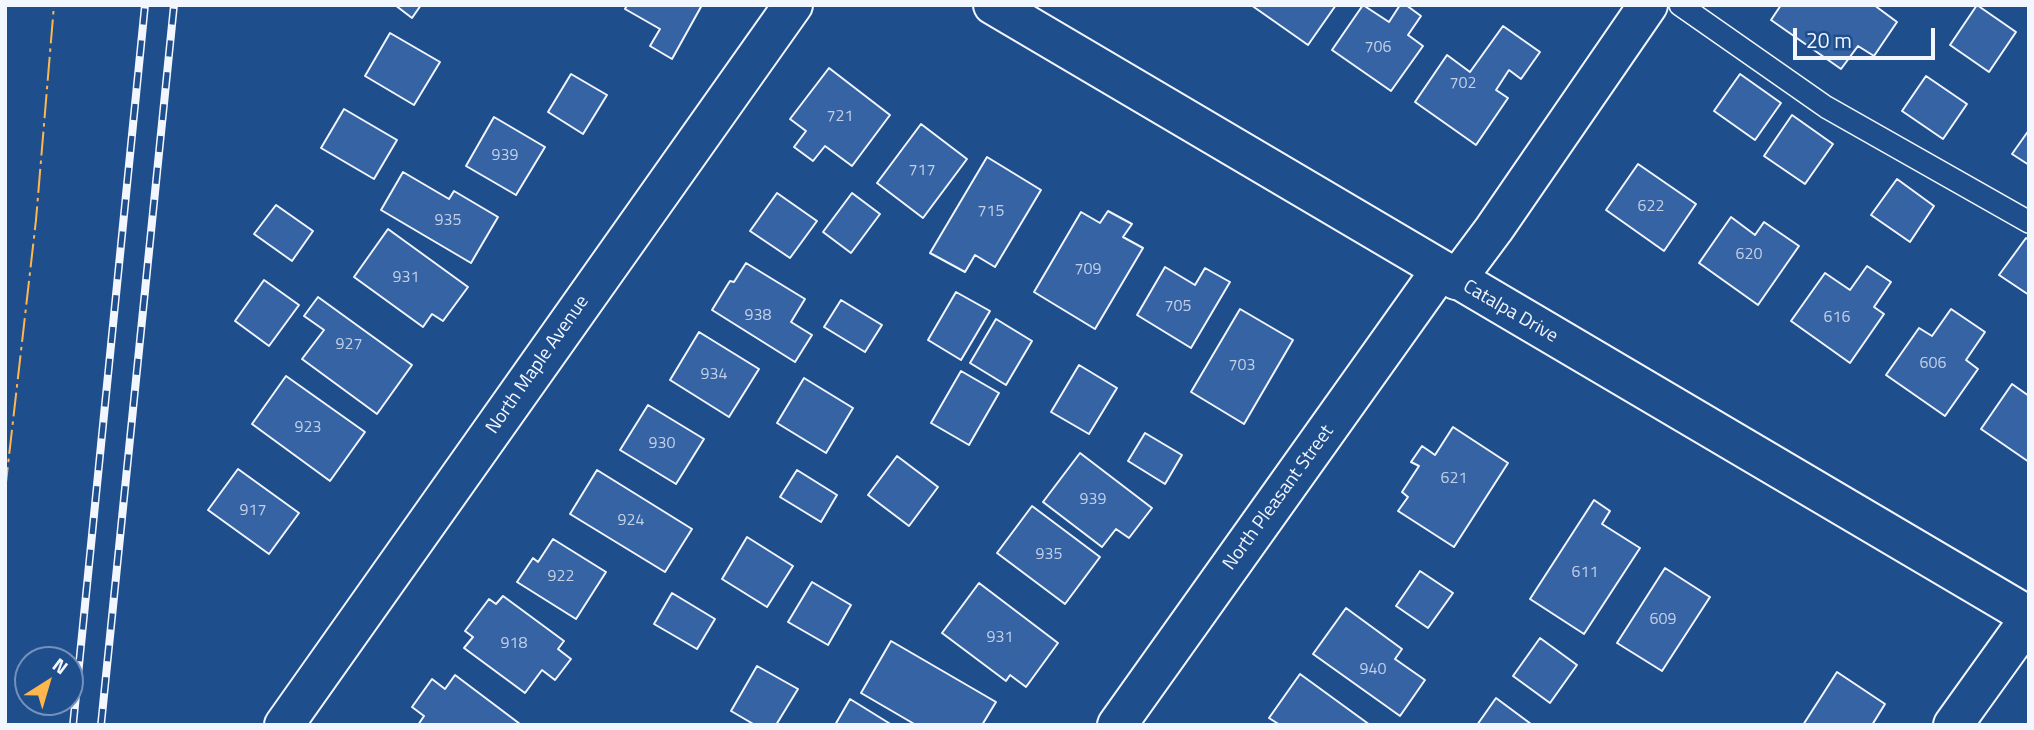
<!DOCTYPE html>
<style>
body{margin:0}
#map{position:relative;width:2034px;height:730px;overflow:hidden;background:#1f4e8c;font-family:"Titillium Web",sans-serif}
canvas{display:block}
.frame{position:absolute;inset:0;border:7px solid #f2f6ff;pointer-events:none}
.north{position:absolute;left:14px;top:646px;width:70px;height:70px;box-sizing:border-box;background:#1f4e8c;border:2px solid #7391ba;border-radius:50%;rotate:37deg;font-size:19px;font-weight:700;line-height:28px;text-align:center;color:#f2f6ff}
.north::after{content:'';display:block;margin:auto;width:24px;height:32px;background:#ffb74d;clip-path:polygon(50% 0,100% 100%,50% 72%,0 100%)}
.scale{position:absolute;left:1793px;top:28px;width:142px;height:32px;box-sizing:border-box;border:4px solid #f2f6ff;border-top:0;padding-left:9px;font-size:21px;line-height:24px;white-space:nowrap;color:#f2f6ff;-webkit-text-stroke:5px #1f4e8c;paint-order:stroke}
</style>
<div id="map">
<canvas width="2034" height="730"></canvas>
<div class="frame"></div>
<div class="north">N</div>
<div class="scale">20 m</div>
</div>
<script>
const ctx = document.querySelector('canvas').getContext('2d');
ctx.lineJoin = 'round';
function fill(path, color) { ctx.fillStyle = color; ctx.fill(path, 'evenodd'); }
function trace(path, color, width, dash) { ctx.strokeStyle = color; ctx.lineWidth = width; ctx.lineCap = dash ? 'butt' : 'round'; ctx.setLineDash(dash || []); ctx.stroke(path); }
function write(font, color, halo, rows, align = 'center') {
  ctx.font = font + ' "Titillium Web",sans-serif'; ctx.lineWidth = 5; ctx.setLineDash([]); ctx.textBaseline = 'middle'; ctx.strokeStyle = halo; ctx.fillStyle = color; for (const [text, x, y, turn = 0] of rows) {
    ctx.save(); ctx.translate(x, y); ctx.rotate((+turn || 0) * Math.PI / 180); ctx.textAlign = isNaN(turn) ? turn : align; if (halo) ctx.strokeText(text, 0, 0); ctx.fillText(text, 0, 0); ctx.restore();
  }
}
const building = new Path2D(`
 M395 5H421L412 18Z
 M627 5H702L672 59 650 46 660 29 625 9Z
 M1251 5H1336L1308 45Z
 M1363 5 1389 22 1400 5H1406L1421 16 1408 35 1423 46 1391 91 1332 50Z
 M1781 5H1874L1897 22 1874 56 1858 46 1841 69 1771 20Z
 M1977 5 2016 32 1989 72 1950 45Z
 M1503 26 1540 52 1521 79 1509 70 1496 90 1508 98 1476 145 1415 102 1447 55 1470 72Z
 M390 33 440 62 414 105 365 76Z
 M829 68 890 115 852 166 825 146 813 161 794 147 806 131 790 119Z
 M571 74 607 95 583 134 548 112Z
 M1740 74 1781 103 1755 140 1714 111Z
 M1926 76 1967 104 1943 139 1902 111Z
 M344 109 397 140 374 179 321 148Z
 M1792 115 1833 144 1805 184 1764 156Z
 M494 117 545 147 516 195 466 166Z
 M921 124 967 159 923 218 877 183Z
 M2029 130V165L2012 154Z
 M987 157 1041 190 995 267 975 255 965 272 930 253Z
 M1638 164 1696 204 1664 251 1606 210Z
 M403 172 449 199 454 191 498 217 471 263 381 210Z
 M1897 179 1934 206 1910 242 1871 215Z
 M777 193 817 221 790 258 750 231Z
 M852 193 880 214 851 253 823 232Z
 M276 205 313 231 292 261 254 234Z
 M1108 211 1132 224 1123 237 1143 248 1095 329 1034 292 1081 212 1100 223Z
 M1731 217 1755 235 1764 222 1799 246 1758 305 1699 263Z
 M388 229 468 287 443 321 432 314 423 327 354 277Z
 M2026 238 2029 240V295L1999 275Z
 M746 263 805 299 791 322 812 335 795 362 712 310 728 284 730 281 734 282Z
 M1867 266 1891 282 1874 307 1884 314 1850 363 1791 321 1825 273 1850 290Z
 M1165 267 1195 285 1205 268 1230 282 1191 348 1137 315Z
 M264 280 299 305 269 346 235 321Z
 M956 292 990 311 961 360 928 340Z
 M318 297 412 365 377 414 302 359 324 330 304 316Z
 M841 300 882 325 865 352 824 327Z
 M1240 309 1293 340 1244 424 1191 392Z
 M1951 309 1985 332 1966 360 1978 369 1945 416 1886 375 1919 328 1932 336Z
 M996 319 1032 341 1006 385 970 363Z
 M699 332 759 369 729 417 670 380Z
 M1079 365 1117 388 1089 434 1051 412Z
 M961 371 999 393 969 445 931 423Z
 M286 376 365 432 330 481 252 424Z
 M804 378 853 408 826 453 777 423Z
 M2012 384 2029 396V462L1981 429Z
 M648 405 704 439 676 484 620 450Z
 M1453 427 1508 463 1454 547 1398 511 1408 497 1402 492 1419 466 1411 462 1422 446 1435 455Z
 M1145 433 1182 455 1165 484 1128 461Z
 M1080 453 1152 508 1129 538 1116 529 1102 547 1043 502Z
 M897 456 938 487 909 526 868 495Z
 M238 469 299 513 269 554 208 510Z
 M597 470 692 529 665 572 570 514Z
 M797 470 837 495 821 522 780 497Z
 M1594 500 1610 511 1602 524 1640 548 1584 634 1530 599Z
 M1032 506 1100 557 1065 604 997 553Z
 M747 537 793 566 767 607 722 579Z
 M553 539 606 572 576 619 517 582 533 558 538 562Z
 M1665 568 1710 597 1662 671 1617 643Z
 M1420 571 1453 593 1428 628 1396 606Z
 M812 582 851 605 828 645 788 622Z
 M979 583 1058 643 1026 687 1010 675 1006 681 942 633Z
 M672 593 715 619 697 649 654 624Z
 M503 596 564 641 558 649 571 659 555 680 542 670 525 693 464 648 473 637 465 631 489 599 496 604Z
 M1346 608 1402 649 1395 659 1425 680 1400 716 1313 654Z
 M1540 638 1577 665 1550 703 1513 676Z
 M891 641 996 702 982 725H916L861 693Z
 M757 666 798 689 776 725H755L731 711Z
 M1837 672 1885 704 1872 725H1803Z
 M1300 674 1370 725H1280L1269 718Z
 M455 675 520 724V725H418L424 716 412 707 432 679 445 689Z
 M1496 698 1531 724 1530 725H1477Z
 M850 699 892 725H835Z`);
const service = new Path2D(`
 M1680 5 1826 107 2029 222`);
const minor = new Path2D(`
 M1456 280 1494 229 1648 5
 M284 725 793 5
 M1117 725 1440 271
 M1953 725 2029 619`);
const tertiary = new Path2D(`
 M993 5 2029 616`);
const rail = new Path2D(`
 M73 725 145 5
 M101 725 174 5`);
const power = new Path2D(`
 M5 491 36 220 54 5`);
const numberNames = [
 ["706",1378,48],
 ["702",1463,84],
 ["721",840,117],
 ["939",505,156],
 ["717",922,171],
 ["622",1651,207],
 ["715",991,212],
 ["935",448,221],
 ["620",1749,255],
 ["709",1088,270],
 ["931",406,278],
 ["705",1178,307],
 ["938",758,316],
 ["616",1837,318],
 ["927",349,345],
 ["606",1933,364],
 ["703",1242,366],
 ["934",714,375],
 ["923",308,428],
 ["930",662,444],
 ["621",1454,479],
 ["939",1093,500],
 ["917",253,511],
 ["924",631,521],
 ["935",1049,555],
 ["611",1585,573],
 ["922",561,577],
 ["609",1663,620],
 ["931",1000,638],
 ["918",514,644],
 ["940",1373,670]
];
const streetNames = [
 ["Catalpa Drive",1510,312,30],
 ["North Maple Avenue",538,365,-55],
 ["North Pleasant Street",1279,498,-54]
];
fill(building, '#3563a3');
trace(building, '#f2f6ff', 2);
trace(service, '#f2f6ff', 24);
trace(minor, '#f2f6ff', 42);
trace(tertiary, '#f2f6ff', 42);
trace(service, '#1f4e8c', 21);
trace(minor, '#1f4e8c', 38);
trace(tertiary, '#1f4e8c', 38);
trace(rail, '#f2f6ff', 8);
trace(rail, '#1f4e8c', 5, [16]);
trace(power, '#ffb74d', 2, [24, 5, 3.5, 5]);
write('16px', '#c3d1e8', null, numberNames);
write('19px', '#f2f6ff', '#1f4e8c', streetNames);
</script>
